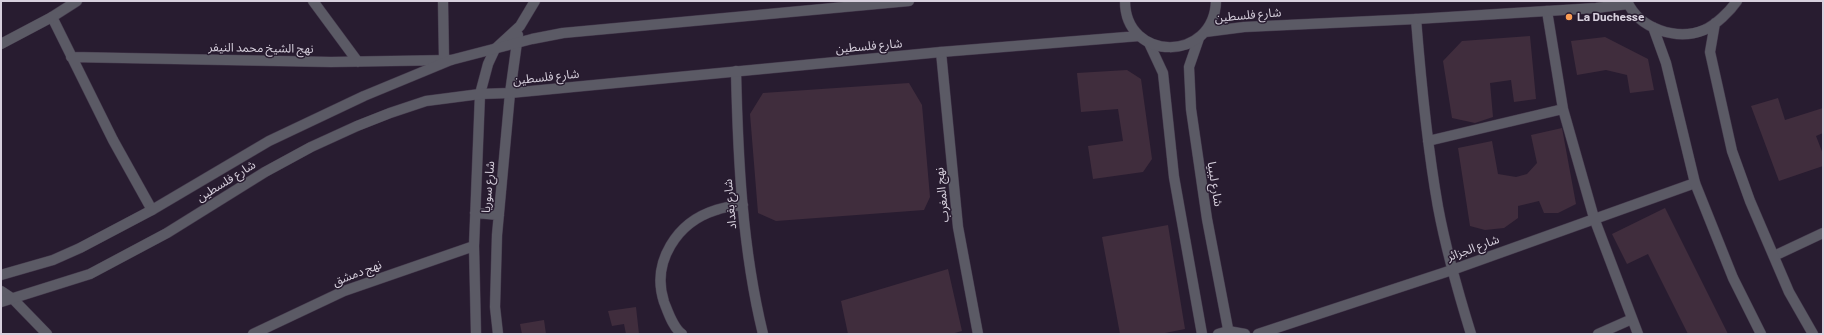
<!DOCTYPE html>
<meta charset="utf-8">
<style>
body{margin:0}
#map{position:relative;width:1824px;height:335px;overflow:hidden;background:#281c30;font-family:Barlow,sans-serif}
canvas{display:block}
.frame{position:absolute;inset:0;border:2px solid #d7d0dd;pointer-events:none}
</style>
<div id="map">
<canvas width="1824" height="335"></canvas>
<div class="frame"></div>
</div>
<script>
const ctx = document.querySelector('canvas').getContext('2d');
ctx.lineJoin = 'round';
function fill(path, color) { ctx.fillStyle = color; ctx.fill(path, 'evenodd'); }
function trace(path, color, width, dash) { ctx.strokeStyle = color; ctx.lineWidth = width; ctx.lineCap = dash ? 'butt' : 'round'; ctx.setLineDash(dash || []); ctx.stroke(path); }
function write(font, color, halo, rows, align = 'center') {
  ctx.font = font + ' Barlow,"Noto Sans Arabic",sans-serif'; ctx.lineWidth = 3; ctx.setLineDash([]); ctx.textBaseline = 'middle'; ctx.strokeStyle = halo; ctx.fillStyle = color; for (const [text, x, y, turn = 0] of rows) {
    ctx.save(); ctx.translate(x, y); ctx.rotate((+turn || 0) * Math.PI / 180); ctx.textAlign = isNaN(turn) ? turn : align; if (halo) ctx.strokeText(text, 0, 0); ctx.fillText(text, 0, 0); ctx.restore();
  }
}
const building = new Path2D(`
 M1530 36 1536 99 1514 102 1511 80 1490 83 1493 117 1475 123 1452 118 1443 61 1462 41Z
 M1605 37 1648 59 1654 90 1630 93 1627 75 1606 70 1577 75 1571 41Z
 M1127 70 1141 79 1152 159 1143 172 1093 179 1088 146 1123 141 1118 109 1081 112 1077 73Z
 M909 83 922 105 930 197 924 210 776 221 758 213 750 114 763 93Z
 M1778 98 1785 120 1823 108V133L1816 136 1823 154V166L1779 181 1751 106Z
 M1562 128 1576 204 1558 213H1544L1539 201 1518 206V218L1504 228 1485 230 1470 226 1458 148 1492 141 1498 174 1516 177 1527 174 1537 163 1531 135Z
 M1665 208 1728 334H1688L1648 254 1627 264 1612 234Z
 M1168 225 1185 329 1160 334H1120L1102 237Z
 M948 269 962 331 951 334H848L841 301Z
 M636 307 639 334H626L624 324 612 326 608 311Z
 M544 320 546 334H522L520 324Z`);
const minor = new Path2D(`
 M313 1 358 62
 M443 1 444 60
 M1547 11 1563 109 1594 218 1638 334
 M52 17 113 140 152 210
 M1416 19C1421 82 1427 145 1438 207 1446 250 1458 292 1471 334
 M1199 38 1189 67 1191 109 1207 219 1229 334
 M1149 43 1163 73 1174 177 1202 334
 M941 52 958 227 978 334
 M71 57 331 62 451 60
 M736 71C738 159 742 248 763 334
 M1428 141 1563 109
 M475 213 499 215
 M1774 256 1823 233
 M1 291 13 299 47 334
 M253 334 344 291 474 246
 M476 334 474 246 480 94 488 64 495 49 520 26 535 1
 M498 334 495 307 497 235 510 93 518 35
 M682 334C673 328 668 312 664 302 651 262 677 222 716 210 724 207 734 206 743 205
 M1218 334 1228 331 1245 334
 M1258 334 1452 270 1695 183
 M1598 334 1632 319`);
const tertiary = new Path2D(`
 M1125 1C1125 62 1214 63 1216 1
 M1627 1C1639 29 1677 41 1704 30 1716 25 1730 11 1737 1
 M1715 23 1710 52 1732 151 1750 201 1789 292 1813 334
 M1653 27 1666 63 1695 183 1733 278 1761 334
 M1205 32 1244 27 1416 19 1596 8 1628 4
 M1 44 52 17 77 1
 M1 275 53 260 80 248 152 210 269 141 364 96 451 60 532 39 563 33 909 1
 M1 302 90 274 167 233 265 172 311 147 357 126 390 113 426 101 480 94 510 93 941 52 1139 36`);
const markers = [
 [1569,17,4,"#fc9d54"]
];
const streetNames = [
 ["شارع فلسطين",1248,15,-5],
 ["شارع فلسطين",869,46,-5],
 ["نهج الشيخ محمد النيفر",261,48,1],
 ["شارع فلسطين",546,77,-6],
 ["شارع فلسطين",226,181,-32],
 ["شارع ليبيا",1215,184,81],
 ["شارع سوريا",488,187,-85],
 ["نهج المغرب",942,195,-96],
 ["شارع بغداد",730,204,-95],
 ["شارع الجزائر",1473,248,-20],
 ["نهج دمشق",357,273,-21]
];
const poiNames = [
 ["La Duchesse",1577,17]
];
fill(building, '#402d3d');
trace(minor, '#44394c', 11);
trace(tertiary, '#44394c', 11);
trace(minor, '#5b5a65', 10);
trace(tertiary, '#5b5a65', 10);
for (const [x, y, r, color] of markers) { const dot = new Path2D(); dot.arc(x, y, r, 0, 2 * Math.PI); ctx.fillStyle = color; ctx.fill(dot); trace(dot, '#281c30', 1.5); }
write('12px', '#d7d0dd', '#281c30', streetNames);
write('bold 12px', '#d7d0dd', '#281c30', poiNames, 'left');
</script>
